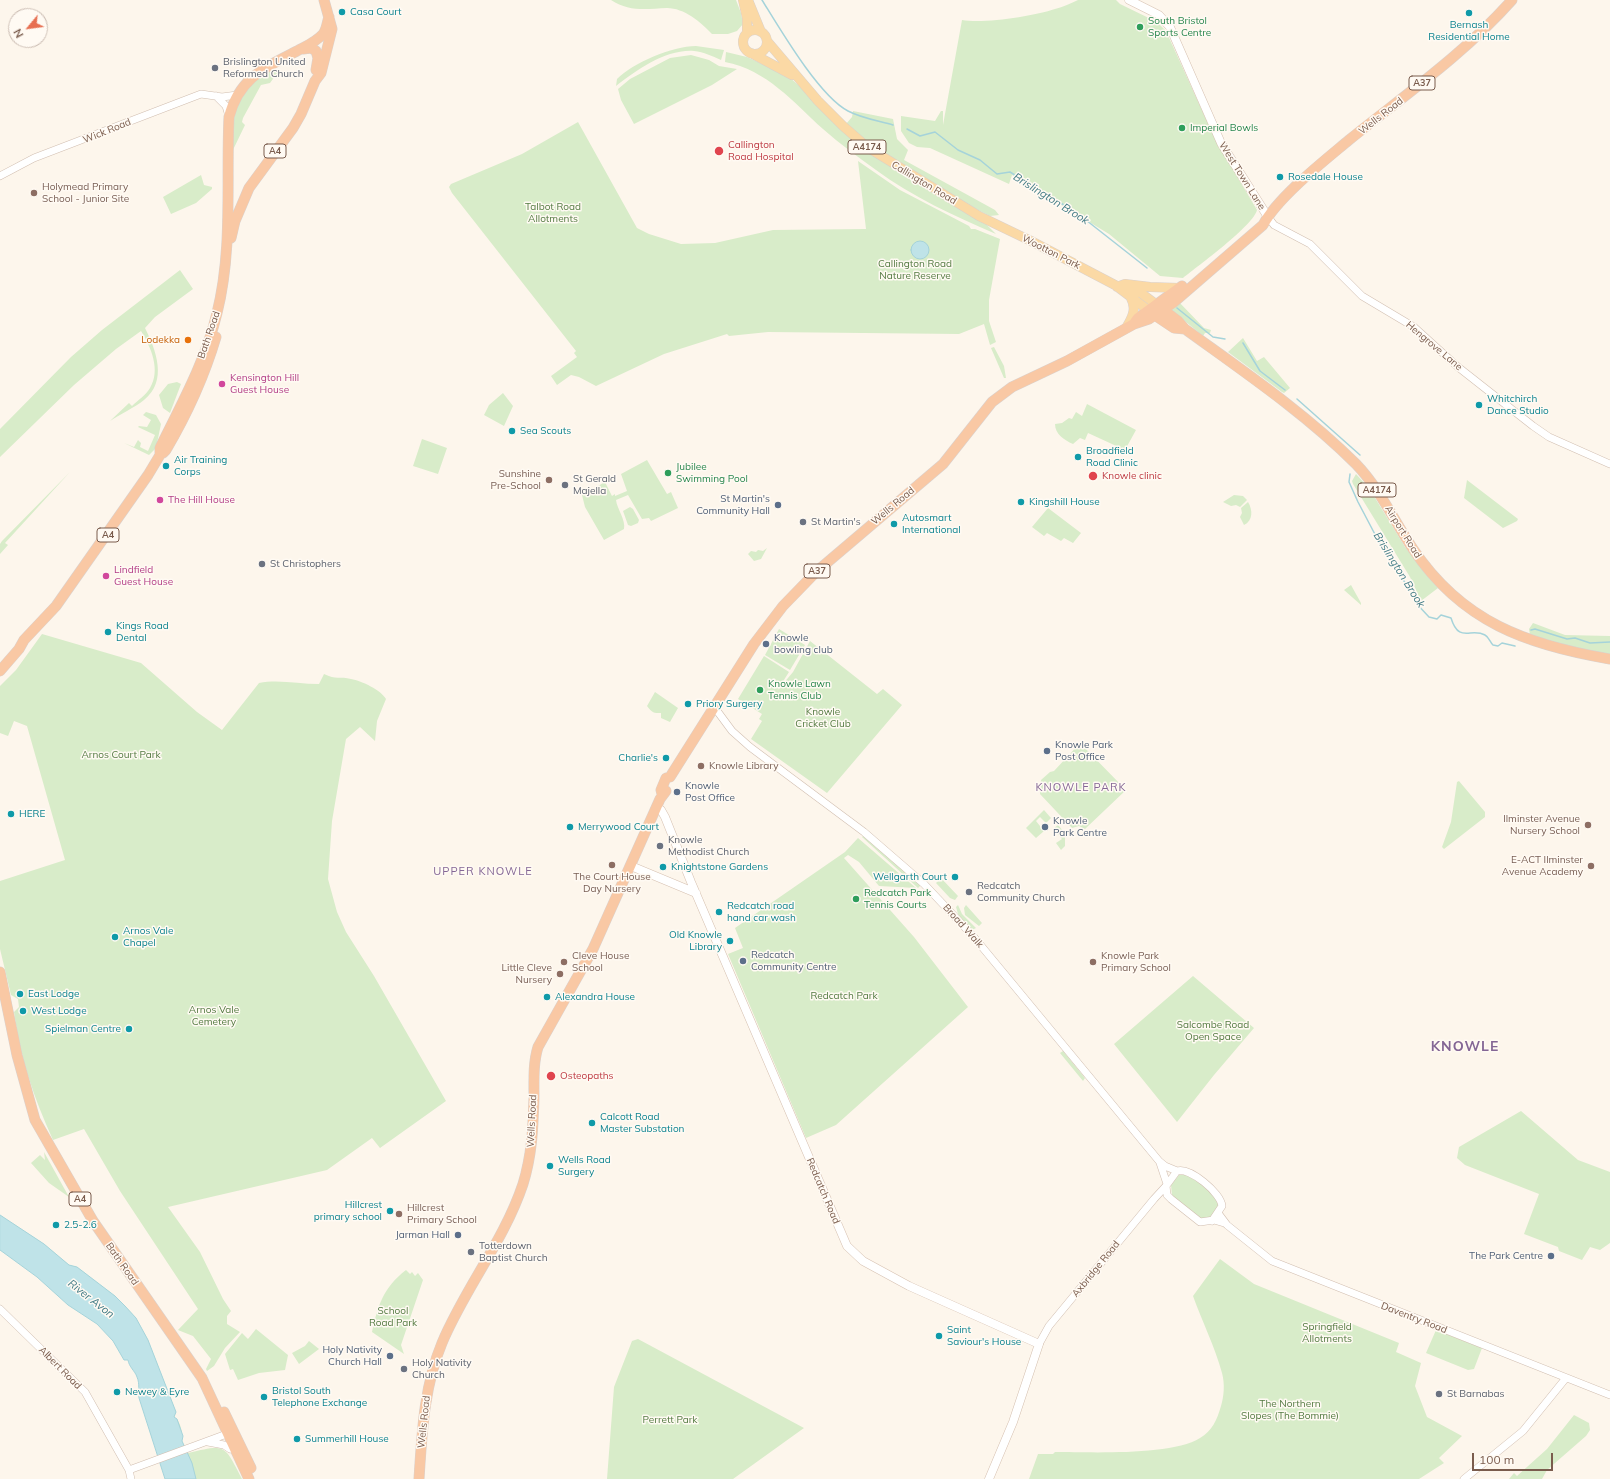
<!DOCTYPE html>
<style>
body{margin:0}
#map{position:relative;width:1610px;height:1479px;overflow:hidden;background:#fdf6ec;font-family:Mulish,sans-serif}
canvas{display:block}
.north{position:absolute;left:8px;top:8px;width:40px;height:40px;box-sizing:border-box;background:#fffaf3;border:1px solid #cabbb1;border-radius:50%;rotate:241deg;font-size:11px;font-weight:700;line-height:16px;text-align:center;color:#7a5c4d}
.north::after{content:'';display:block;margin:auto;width:14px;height:18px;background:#e76f51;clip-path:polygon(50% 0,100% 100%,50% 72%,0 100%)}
.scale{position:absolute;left:1472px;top:1453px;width:81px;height:18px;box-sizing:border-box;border:2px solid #7a5c4d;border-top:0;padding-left:5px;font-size:12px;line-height:14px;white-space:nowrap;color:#7a5c4d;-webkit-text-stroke:3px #fffaf3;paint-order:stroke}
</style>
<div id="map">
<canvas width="1610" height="1479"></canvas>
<div class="north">N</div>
<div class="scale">100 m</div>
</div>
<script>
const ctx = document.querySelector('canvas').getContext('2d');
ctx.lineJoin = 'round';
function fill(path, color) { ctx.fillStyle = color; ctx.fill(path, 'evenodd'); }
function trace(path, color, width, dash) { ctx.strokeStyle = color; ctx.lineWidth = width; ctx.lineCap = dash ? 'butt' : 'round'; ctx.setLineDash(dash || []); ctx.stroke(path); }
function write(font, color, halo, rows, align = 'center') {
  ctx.font = font + ' Mulish,sans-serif'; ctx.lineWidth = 3; ctx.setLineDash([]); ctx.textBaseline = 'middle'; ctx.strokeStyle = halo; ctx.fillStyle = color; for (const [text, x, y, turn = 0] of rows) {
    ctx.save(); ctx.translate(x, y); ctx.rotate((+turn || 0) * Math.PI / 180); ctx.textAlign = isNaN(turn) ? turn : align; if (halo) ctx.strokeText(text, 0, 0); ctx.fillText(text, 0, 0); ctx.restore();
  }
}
const green = new Path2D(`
 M611 0H736L741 13 743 24 737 31 728 34H712C701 22 684 8 667 8 646 9 629 12 611 0Z
 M1078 0H1116L1120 4 1157 22 1166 31 1215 139 1257 210C1254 225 1198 266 1183 278L1160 276 1109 234 1012 175 1009 184 930 148 917 147 909 143 901 131V116L935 121 941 111H943V125L962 20C984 24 1034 16 1055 9 1063 7 1071 3 1078 0Z
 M696 46 724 50 721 60C712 56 704 52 694 51 666 49 637 70 616 86L617 79C633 63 672 46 696 46Z
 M726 52 747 57 788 76 888 164 929 191 984 222 996 234C955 216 912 197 876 170 858 157 840 144 823 129 793 102 767 70 725 62Z
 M691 55 709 60 719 66 737 69 712 85 634 124 621 100 618 89 630 79 670 58Z
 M272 69 278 72 270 83 261 85 243 118 242 122 245 125 231 154C231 129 233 103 251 83 257 78 265 73 272 69Z
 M853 111 893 119 897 139 908 150 904 160 995 210 999 215 990 216 980 211 927 182 867 143 846 124 852 117Z
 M578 122 637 228 649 234 681 244 715 243 773 230 866 229 858 161 900 190 969 226 971 229H975L1000 239 989 300V321L996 342 990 345 984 324 959 334 768 332 729 336 727 334 664 354 596 386 579 377 571 375 557 385 551 376 577 357 574 353 576 351 452 193 449 187 451 184 522 154Z
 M201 175 204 185 212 187V189L196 203 171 214 163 197Z
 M180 270 193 289 155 317 145 328C156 350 168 381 144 400 134 408 120 414 110 421L129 403 132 406C138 400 146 395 150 388 161 370 151 347 141 331L116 349 74 385 0 457V429L71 357 102 330Z
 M1178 301 1204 328 1211 330 1210 333H1205L1203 336 1169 308Z
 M1243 338 1257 361 1264 357 1290 388 1284 393 1282 392 1228 352Z
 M994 347 1004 366 1006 378H1004L991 348Z
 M177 382 181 384 170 413 163 408 159 395 168 384Z
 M503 393 513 406 504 426 484 415 489 405Z
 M1087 404 1136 430 1125 450 1088 433 1085 440 1080 438 1073 444C1064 440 1055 434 1055 424L1062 423 1069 418 1072 419 1076 412 1082 416Z
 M146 412 156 415 161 424 156 448 149 455 124 443 134 447 138 440 141 443 140 447 148 451 155 435 138 427 139 426 147 427 151 420 143 415Z
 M422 439 447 448 438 474 413 466Z
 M647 460 667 494 671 492 678 508 651 521 649 518 642 519 628 495 616 500C617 509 626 520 624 529L604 540 585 507 582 495 605 482 612 496 615 494V496L627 491 621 474Z
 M70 472 5 543 8 545 0 554V544L2 541Z
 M1356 474 1366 485 1365 488 1369 493H1372L1405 547 1438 588 1421 601 1410 577 1353 484 1352 481Z
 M1467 480 1518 519 1517 521 1503 528 1464 498Z
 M1234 495 1243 496 1247 500 1240 507 1236 505 1231 506 1223 502Z
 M1248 502C1253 510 1253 521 1244 525L1240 517 1242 513 1241 508Z
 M630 507 633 509 639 520 638 523 631 526 628 525 623 511Z
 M1048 508 1081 533 1073 543 1064 538 1061 541 1047 533 1044 536 1032 527Z
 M767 548 761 559 754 561 748 554 751 551 756 552 758 550 763 551Z
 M1351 585 1361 603V605L1344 590Z
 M1533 623 1565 635 1610 636V655L1593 653 1530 635 1529 629Z
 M779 629 805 645 790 670 765 655Z
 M42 634 141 663 197 712 222 730 259 683C278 679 299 684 319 684L324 674C336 680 340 676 351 679 362 681 381 690 386 699L377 721 375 741 360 727 346 739 332 821 328 879 337 912 346 932 374 976 446 1101 380 1148 372 1138 327 1170 168 1207 200 1252 223 1299 231 1311 227 1316V1324L240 1332 225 1348 214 1366 207 1371 206 1369 211 1359 193 1336 178 1330 198 1309 120 1191 84 1129 53 1140C34 1098 20 1058 14 1012L19 1007 18 999 11 995 0 949V881L65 860 27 726 14 721 8 736 0 733V686L16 670Z
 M810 641 877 694 883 689 902 705 827 793 751 739 762 721 759 719 762 714 738 699 764 656 789 672 777 691 793 672Z
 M655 692 678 708 670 722 661 718V713C654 713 652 713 647 706Z
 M1080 743 1126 790 1085 829 1079 826 1072 828 1040 794 1041 780 1050 772 1054 771Z
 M1459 781 1485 812V817L1444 849 1442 847 1451 822 1457 782Z
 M1044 810 1051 818 1046 823 1040 817 1036 821 1044 831 1036 838 1026 828Z
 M1058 825 1065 833V846L1061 850 1056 843 1062 839 1053 829Z
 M864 835 921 885 918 888 862 837Z
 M858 838 916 888 879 886 859 862 848 855 844 858 914 937 968 1007 836 1125 806 1138 728 954 743 948 735 928 845 852Z
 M941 878 958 896 955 900 950 898 936 883Z
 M958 905 962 914 976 928 972 930 959 917 956 907Z
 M966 905 982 923 979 926 965 915 964 908Z
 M1193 976 1254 1028 1214 1075 1177 1122 1114 1044Z
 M1063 1051 1085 1078 1083 1081 1060 1053Z
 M1521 1111 1578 1160 1610 1172V1243L1600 1250 1590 1247 1582 1260 1559 1251 1558 1247 1524 1234 1539 1194 1465 1165 1457 1158 1459 1147Z
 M44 1152 69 1197 49 1183 31 1163 40 1155 45 1160Z
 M1179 1175H1187C1194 1179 1222 1196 1218 1207 1217 1211 1213 1214 1211 1217L1200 1219 1172 1195 1171 1185Z
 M0 1215 44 1244 69 1265 77 1267 115 1296 125 1306 136 1318 148 1340 176 1412 174 1417C181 1421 183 1434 182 1441L188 1453C226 1444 224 1444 242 1479H186L161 1390Z
 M1220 1259 1254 1284 1399 1343 1396 1352 1421 1363 1415 1386 1427 1417 1462 1436 1439 1458 1444 1463 1419 1479H1029L1038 1454H1053L1055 1452C1090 1452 1172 1456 1200 1438 1212 1431 1217 1420 1221 1406 1224 1396 1225 1384 1222 1373 1215 1347 1202 1321 1193 1296Z
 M406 1270 410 1274 412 1272 415 1276 418 1273 423 1280 401 1345 404 1354 372 1332C378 1305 383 1288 406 1270Z
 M256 1329 288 1355 285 1370 259 1373 238 1380 233 1369 230 1370 225 1354 242 1333 248 1339Z
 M1436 1330 1482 1348 1474 1369 1468 1370 1426 1353Z
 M638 1339 804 1428 733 1479H607L614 1387 632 1341Z
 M309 1341 319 1349 299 1364 292 1353 305 1346Z
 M1574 1415 1589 1423 1590 1430 1586 1436 1547 1470 1542 1479H1509L1514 1473 1517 1476 1547 1449Z`);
const water = new Path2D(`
 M911 250a9 9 0 1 1 18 0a9 9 0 1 1-18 0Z
 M0 1215 44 1244 69 1265 77 1267 115 1296 125 1306 136 1318 148 1340 176 1412 174 1417 177 1419 183 1436 182 1441 192 1463 196 1479H165L139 1398C138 1391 140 1384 137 1377 135 1371 129 1367 128 1360H124L113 1341 97 1324 68 1305 37 1277 0 1250Z`);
const stream = new Path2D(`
 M762 0C780 29 819 96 848 111 861 118 879 121 893 125
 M907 129 920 136 935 132 958 150 980 160 997 174 1010 172 1077 213 1147 268
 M1177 308 1213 337 1225 339
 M1243 343 1260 371 1285 390
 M1297 399 1360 455
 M1350 474 1349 482 1358 502 1379 542 1390 555 1396 570 1409 588 1415 602 1429 617 1437 619 1441 615 1451 618C1459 644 1471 627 1485 635 1489 637 1490 642 1493 645L1498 646 1502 643 1515 646
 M1531 630 1535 629 1567 639 1575 638 1590 643 1610 642`);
const tertiary = new Path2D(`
 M216 96 226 106 229 116
 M0 176 34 158 201 94 222 97 237 95
 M1268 217 1274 225 1310 244 1362 296 1414 327 1458 367 1533 426 1549 437 1610 464
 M715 708 732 731 750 747 864 832 924 884 973 936 1159 1161 1165 1166 1177 1171
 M1160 1163 1167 1184
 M1218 1213 1227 1225 1272 1261 1610 1395
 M1212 1221 1222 1206C1221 1193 1190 1167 1177 1171L1166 1186 1167 1195 1171 1199 1200 1222 1214 1220 1224 1223
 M0 1309 85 1392 129 1470 131 1479
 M1039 1344 1049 1326 1154 1199 1166 1186
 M208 1442 224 1445 230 1449
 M129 1470 232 1432
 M1464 1479 1523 1431 1566 1378`);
const secondary = new Path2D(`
 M1129 0 1159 15 1170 27 1221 143 1268 217
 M656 808 661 810 665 817 691 882 847 1246 863 1261 909 1286 1039 1344 1013 1422 989 1479
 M631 866 696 893`);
const primary = new Path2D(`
 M743 0 747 18V33
 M748 0 761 32
 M743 42a12 12 0 1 1 24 0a12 12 0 1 1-24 0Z
 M767 41 818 101 843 126 867 147 979 216 1031 241 1115 285 1148 310
 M751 53 792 75
 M1117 287 1125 284 1150 287 1179 288
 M1128 289 1141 293 1157 305
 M1126 328C1132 318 1137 309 1131 298`);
const trunk = new Path2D(`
 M303 49 311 48 316 51 318 58 316 70
 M231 238 235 221 249 188 293 128 301 114 315 81 321 73 332 29 324 0
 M1157 305 1178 321 1185 329C1243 371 1305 413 1356 464 1380 489 1394 521 1413 549 1462 622 1527 645 1610 659
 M1150 312 1174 328 1185 329
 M1135 322 1138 318 1182 286
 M163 453 166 450C186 416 205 374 216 337
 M0 671 19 649 24 640 56 606 148 475 160 455V448C181 405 206 360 217 313 233 250 226 181 229 117 239 78 264 68 297 51 306 46 316 42 323 34 327 29 327 22 329 17
 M662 794 661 790 666 778 670 777 754 644 783 606 816 572 943 464 992 402 1012 387 1067 361 1134 324 1149 319 1174 302 1263 225C1278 197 1324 161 1349 140 1405 95 1464 54 1512 0
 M0 972 17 1055 35 1120 93 1221 202 1378 249 1479
 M224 1412 251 1468
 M419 1479C422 1432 424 1386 442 1343 465 1288 504 1241 523 1184 532 1155 533 1128 534 1098 534 1081 533 1063 538 1047L593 949 660 799 666 791`);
const markers = [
 [342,12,4,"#0f9aa8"],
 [1469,13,4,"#0f9aa8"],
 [1140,27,4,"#2e9e5b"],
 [215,68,4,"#6b7280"],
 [1182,128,4,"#2e9e5b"],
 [719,151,5,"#e0444e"],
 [1280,177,4,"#0f9aa8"],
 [34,193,4,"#8d6e63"],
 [188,340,4,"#e8710a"],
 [222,384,4,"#d1479c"],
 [1479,405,4,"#0f9aa8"],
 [512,431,4,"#0f9aa8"],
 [1078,457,4,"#0f9aa8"],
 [166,466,4,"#0f9aa8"],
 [668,473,4,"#2e9e5b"],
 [1093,476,5,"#e0444e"],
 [549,480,4,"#8d6e63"],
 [565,485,4,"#6b7280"],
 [160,500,4,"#d1479c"],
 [1021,502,4,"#0f9aa8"],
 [778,505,4,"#5c6f8a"],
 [803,522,4,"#6b7280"],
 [894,524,4,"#0f9aa8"],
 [262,564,4,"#6b7280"],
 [106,576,4,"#d1479c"],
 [108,632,4,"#0f9aa8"],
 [766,644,4,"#5c6f8a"],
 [760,690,4,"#2e9e5b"],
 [688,704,4,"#0f9aa8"],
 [1047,751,4,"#5c6f8a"],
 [666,758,4,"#0f9aa8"],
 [701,766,4,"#8d6e63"],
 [677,792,4,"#5c6f8a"],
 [11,814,4,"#0f9aa8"],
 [1588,825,4,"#8d6e63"],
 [570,827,4,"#0f9aa8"],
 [1045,827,4,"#5c6f8a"],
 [660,846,4,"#6b7280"],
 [612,865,4,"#8d6e63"],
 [1591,866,4,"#8d6e63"],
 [663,867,4,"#0f9aa8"],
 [955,877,4,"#0f9aa8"],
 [969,892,4,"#6b7280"],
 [856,899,4,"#2e9e5b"],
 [719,912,4,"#0f9aa8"],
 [115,937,4,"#0f9aa8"],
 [730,941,4,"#0f9aa8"],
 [743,961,4,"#5c6f8a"],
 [564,962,4,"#8d6e63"],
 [1093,962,4,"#8d6e63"],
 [560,974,4,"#8d6e63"],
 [20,994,4,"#0f9aa8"],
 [547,997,4,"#0f9aa8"],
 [23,1011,4,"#0f9aa8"],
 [129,1029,4,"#0f9aa8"],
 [551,1076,5,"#e0444e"],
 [592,1123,4,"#0f9aa8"],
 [550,1166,4,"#0f9aa8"],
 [390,1211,4,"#0f9aa8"],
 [399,1214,4,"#8d6e63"],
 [56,1225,4,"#0f9aa8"],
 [458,1235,4,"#5c6f8a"],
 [471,1252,4,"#6b7280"],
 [1551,1256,4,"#5c6f8a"],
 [939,1336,4,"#0f9aa8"],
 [390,1356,4,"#5c6f8a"],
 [404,1369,4,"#6b7280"],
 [117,1392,4,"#0f9aa8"],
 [1439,1394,4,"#6b7280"],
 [264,1397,4,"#0f9aa8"],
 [297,1439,4,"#0f9aa8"]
];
const shields = [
 [1422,83,26],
 [867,147,38],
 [275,151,22],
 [1377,490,38],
 [108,535,22],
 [817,571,26],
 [80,1199,22]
];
const shieldNames = [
 ["A37",1422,83],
 ["A4174",867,147],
 ["A4",275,151],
 ["A4174",1377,490],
 ["A4",108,535],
 ["A37",817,571],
 ["A4",80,1199]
];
const cultureNames = [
 ["Casa Court",350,12],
 ["Bernash",1469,25,"center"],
 ["Residential Home",1469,37,"center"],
 ["Rosedale House",1288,177],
 ["Whitchirch",1487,399],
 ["Dance Studio",1487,411],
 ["Sea Scouts",520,431],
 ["Broadfield",1086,451],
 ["Road Clinic",1086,463],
 ["Air Training",174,460],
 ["Corps",174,472],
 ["Kingshill House",1029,502],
 ["Autosmart",902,518],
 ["International",902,530],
 ["Kings Road",116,626],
 ["Dental",116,638],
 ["Priory Surgery",696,704],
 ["Charlie's",658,758,"right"],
 ["HERE",19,814],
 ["Merrywood Court",578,827],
 ["Knightstone Gardens",671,867],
 ["Wellgarth Court",947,877,"right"],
 ["Redcatch road",727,906],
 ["hand car wash",727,918],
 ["Arnos Vale",123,931],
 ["Chapel",123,943],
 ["Old Knowle",722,935,"right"],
 ["Library",722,947,"right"],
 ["East Lodge",28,994],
 ["Alexandra House",555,997],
 ["West Lodge",31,1011],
 ["Spielman Centre",121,1029,"right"],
 ["Calcott Road",600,1117],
 ["Master Substation",600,1129],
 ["Wells Road",558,1160],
 ["Surgery",558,1172],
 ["Hillcrest",382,1205,"right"],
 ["primary school",382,1217,"right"],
 ["2.5-2.6",64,1225],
 ["Saint",947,1330],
 ["Saviour's House",947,1342],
 ["Bristol South",272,1391],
 ["Telephone Exchange",272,1403],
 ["Newey & Eyre",125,1392],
 ["Summerhill House",305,1439]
];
const leisureNames = [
 ["South Bristol",1148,21],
 ["Sports Centre",1148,33],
 ["Imperial Bowls",1190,128],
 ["Jubilee",676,467],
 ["Swimming Pool",676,479],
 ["Knowle Lawn",768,684],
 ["Tennis Club",768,696],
 ["Redcatch Park",864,893],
 ["Tennis Courts",864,905]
];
const worshipNames = [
 ["Brislington United",223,62],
 ["Reformed Church",223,74],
 ["St Gerald",573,479],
 ["Majella",573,491],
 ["St Martin's",811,522],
 ["St Christophers",270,564],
 ["Knowle",668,840],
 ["Methodist Church",668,852],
 ["Redcatch",977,886],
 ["Community Church",977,898],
 ["Totterdown",479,1246],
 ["Baptist Church",479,1258],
 ["Holy Nativity",412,1363],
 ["Church",412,1375],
 ["St Barnabas",1447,1394]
];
const streetNames = [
 ["Wells Road",1381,116,-38],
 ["Wick Road",107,131,-22],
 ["West Town Lane",1242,176,58],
 ["Callington Road",924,183,31],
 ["Wootton Park",1051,252,27],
 ["Bath Road",209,335,-71],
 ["Hengrove Lane",1434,346,40],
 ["Wells Road",893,506,-40],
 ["Airport Road",1403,532,58],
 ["Broad Walk",963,926,48],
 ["Wells Road",532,1121,-87],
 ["Redcatch Road",823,1191,67],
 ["Bath Road",122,1264,55],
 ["Axbridge Road",1096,1269,-51],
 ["Daventry Road",1414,1318,21],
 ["Albert Road",60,1368,45],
 ["Wells Road",424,1422,-84]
];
const healthNames = [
 ["Callington",728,145],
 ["Road Hospital",728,157],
 ["Knowle clinic",1102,476],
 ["Osteopaths",560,1076]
];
const educationNames = [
 ["Holymead Primary",42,187],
 ["School - Junior Site",42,199],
 ["Sunshine",541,474,"right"],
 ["Pre-School",541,486,"right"],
 ["Knowle Library",709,766],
 ["Ilminster Avenue",1580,819,"right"],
 ["Nursery School",1580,831,"right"],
 ["E-ACT Ilminster",1583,860,"right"],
 ["Avenue Academy",1583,872,"right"],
 ["The Court House",612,877,"center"],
 ["Day Nursery",612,889,"center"],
 ["Cleve House",572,956],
 ["School",572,968],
 ["Knowle Park",1101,956],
 ["Primary School",1101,968],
 ["Little Cleve",552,968,"right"],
 ["Nursery",552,980,"right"],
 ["Hillcrest",407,1208],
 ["Primary School",407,1220]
];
const parkNames = [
 ["Talbot Road",553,207],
 ["Allotments",553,219],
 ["Callington Road",915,264],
 ["Nature Reserve",915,276],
 ["Knowle",823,712],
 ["Cricket Club",823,724],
 ["Arnos Court Park",121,755],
 ["Redcatch Park",844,996],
 ["Arnos Vale",214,1010],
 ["Cemetery",214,1022],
 ["Salcombe Road",1213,1025],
 ["Open Space",1213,1037],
 ["School",393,1311],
 ["Road Park",393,1323],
 ["Springfield",1327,1327],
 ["Allotments",1327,1339],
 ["The Northern",1290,1404],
 ["Slopes (The Bommie)",1290,1416],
 ["Perrett Park",670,1420]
];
const foodNames = [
 ["Lodekka",180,340]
];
const hotelNames = [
 ["Kensington Hill",230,378],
 ["Guest House",230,390],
 ["The Hill House",168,500],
 ["Lindfield",114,570],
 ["Guest House",114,582]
];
const serviceNames = [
 ["St Martin's",770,499,"right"],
 ["Community Hall",770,511,"right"],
 ["Knowle",774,638],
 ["bowling club",774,650],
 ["Knowle Park",1055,745],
 ["Post Office",1055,757],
 ["Knowle",685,786],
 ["Post Office",685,798],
 ["Knowle",1053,821],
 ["Park Centre",1053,833],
 ["Redcatch",751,955],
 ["Community Centre",751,967],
 ["Jarman Hall",450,1235,"right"],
 ["The Park Centre",1543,1256,"right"],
 ["Holy Nativity",382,1350,"right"],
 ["Church Hall",382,1362,"right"]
];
const waterNames = [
 ["Brislington Brook",1051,199,32],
 ["Brislington Brook",1399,570,58],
 ["River Avon",91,1299,38]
];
const neighbourhoodNames = [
 ["KNOWLE PARK",1081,788],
 ["UPPER KNOWLE",483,872]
];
const districtNames = [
 ["KNOWLE",1465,1047]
];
fill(green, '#d8ecc9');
fill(water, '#bfe3e8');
trace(water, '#a5d3da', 1);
trace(stream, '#a5d3da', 1.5);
trace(tertiary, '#d1beb0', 8);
trace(secondary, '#d6c0b0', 9);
trace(primary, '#dad1cd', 10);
trace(trunk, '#dad1cd', 11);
trace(tertiary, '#fff', 7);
trace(secondary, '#fff', 8);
trace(primary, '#fbd9a5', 9);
trace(trunk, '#f9c8a4', 10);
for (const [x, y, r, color] of markers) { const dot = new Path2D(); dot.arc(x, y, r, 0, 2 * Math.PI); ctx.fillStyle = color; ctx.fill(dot); trace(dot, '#fffaf3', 1.5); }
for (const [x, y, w] of shields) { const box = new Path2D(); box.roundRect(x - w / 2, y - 7, w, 14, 3); ctx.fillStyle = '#fffaf3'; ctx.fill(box); trace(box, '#7a5c4d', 1); }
write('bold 9px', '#7a5c4d', null, shieldNames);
write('10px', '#0d838f', '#fffaf3', cultureNames, 'left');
write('10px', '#27864d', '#fffaf3', leisureNames, 'left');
write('10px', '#5b616d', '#fffaf3', worshipNames, 'left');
write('10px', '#7a5c4d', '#fffaf3', streetNames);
write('10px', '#be3a42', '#fffaf3', healthNames, 'left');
write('10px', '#785e54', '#fffaf3', educationNames, 'left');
write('10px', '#537a41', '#fffaf3', parkNames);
write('10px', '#c56008', '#fffaf3', foodNames, 'right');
write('10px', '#b23c85', '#fffaf3', hotelNames, 'left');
write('10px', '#4e5e75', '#fffaf3', serviceNames, 'left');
write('italic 11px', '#437c86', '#fffaf3', waterNames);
ctx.letterSpacing = '1px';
write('11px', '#846695', '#fffaf3', neighbourhoodNames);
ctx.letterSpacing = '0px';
ctx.letterSpacing = '1px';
write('bold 14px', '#846695', '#fffaf3', districtNames);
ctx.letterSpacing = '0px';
</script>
